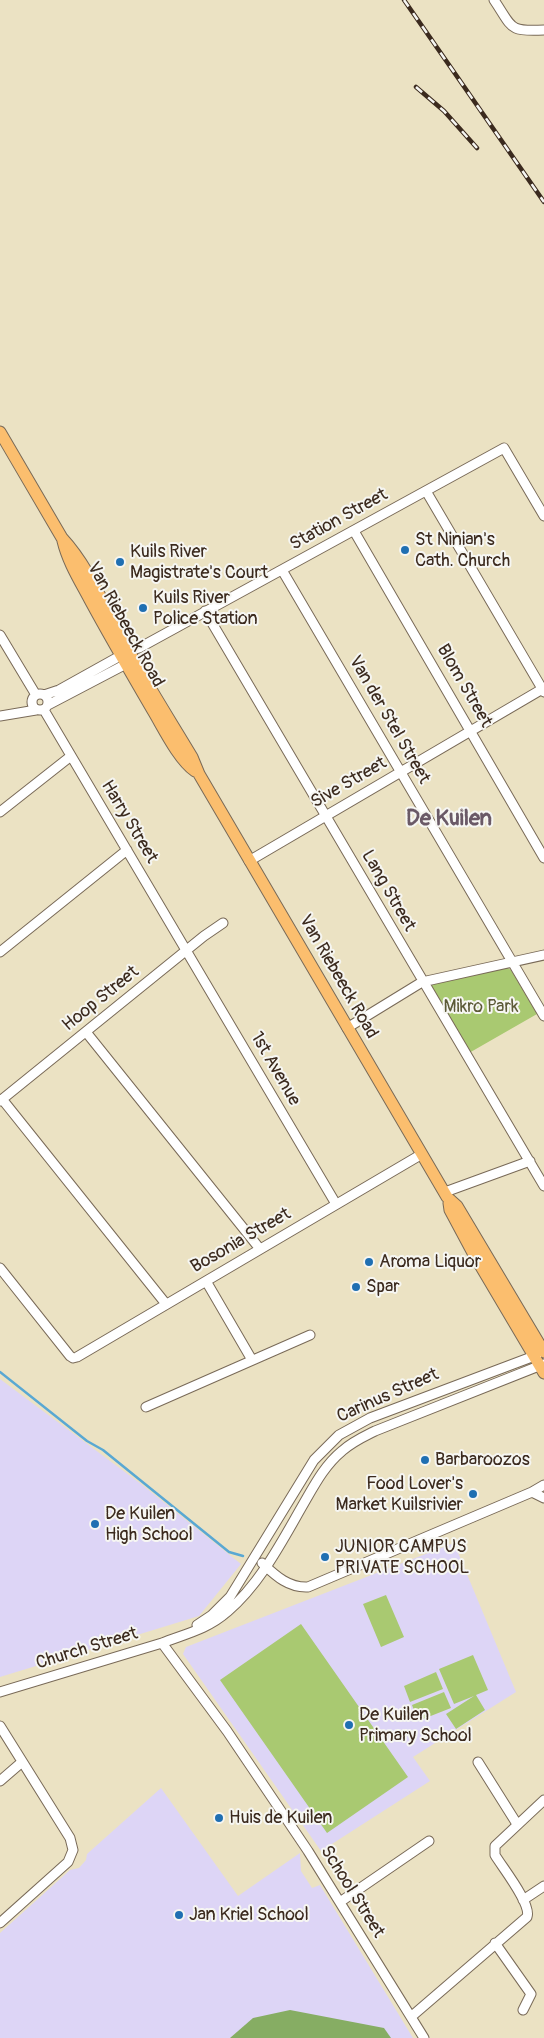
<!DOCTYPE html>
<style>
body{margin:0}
canvas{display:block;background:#ebe2c3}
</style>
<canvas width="544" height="2038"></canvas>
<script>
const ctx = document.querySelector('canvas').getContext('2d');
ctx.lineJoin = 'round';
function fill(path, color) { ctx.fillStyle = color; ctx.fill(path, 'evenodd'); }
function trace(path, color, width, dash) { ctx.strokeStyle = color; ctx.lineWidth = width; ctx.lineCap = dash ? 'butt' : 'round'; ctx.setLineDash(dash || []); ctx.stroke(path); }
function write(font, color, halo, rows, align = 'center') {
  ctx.font = font + ' Pangolin,sans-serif'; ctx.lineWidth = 4; ctx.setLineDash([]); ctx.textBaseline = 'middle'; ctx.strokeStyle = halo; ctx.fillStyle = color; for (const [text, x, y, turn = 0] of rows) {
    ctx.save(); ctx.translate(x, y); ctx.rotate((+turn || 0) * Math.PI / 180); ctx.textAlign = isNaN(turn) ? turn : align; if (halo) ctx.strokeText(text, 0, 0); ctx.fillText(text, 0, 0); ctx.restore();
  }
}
const built = new Path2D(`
 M0 1379 141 1484 241 1564 199 1616 0 1677Z
 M454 1543 516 1692 413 1757 430 1781 321 1851 183 1654 186 1647Z
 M161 1788 238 1896 300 1853 301 1871 312 1888 320 1885 413 2038H0V1933L70 1870 79 1868 86 1860 87 1854Z`);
const green = new Path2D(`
 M506 967 511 970 537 1014 469 1053 431 987 432 984Z
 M386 1595 404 1637 381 1647 363 1604Z
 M301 1624 408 1777 327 1833 220 1680Z
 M473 1655 488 1690 476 1695 485 1710 456 1729 446 1714 474 1696 454 1704 439 1669Z
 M436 1672 443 1689 410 1702 404 1686Z
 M444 1692 451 1708 418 1721 412 1705Z`);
const forest = new Path2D(`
 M290 2010 384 2028 391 2038H230L253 2018Z`);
const stream = new Path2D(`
 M0 1372 87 1441 103 1450 229 1552 243 1556`);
const minor = new Path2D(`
 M494 0C513 28 508 32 544 30
 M426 491 544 692
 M354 531 544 858
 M282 570 544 1016
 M205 611 544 1186
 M0 635 36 695
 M32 702a8 8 0 1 1 16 0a8 8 0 1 1-16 0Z
 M44 695 59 690 129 651 139 648 504 448 544 516
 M48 705 130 662
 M44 710 336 1204
 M0 716 36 710
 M0 812 71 756
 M249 861 544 688
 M0 952 127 850
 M347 1028 422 982 544 955
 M86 1032 260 1249
 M2 1099 166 1304
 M0 1101 204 936 223 923
 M445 1192 530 1161
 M0 1268 70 1356 73 1358 77 1357 422 1154
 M206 1281 252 1360
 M146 1407 310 1335
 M532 1492 544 1498
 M262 1563C275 1575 288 1588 308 1587L532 1492 544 1485
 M197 1625 212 1615 230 1597 314 1460 339 1435 370 1418 537 1355
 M162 1643 227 1731 308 1851 424 2038
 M0 1692 162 1643C185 1634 208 1629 227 1612 261 1583 282 1541 304 1503 315 1484 325 1465 342 1451 352 1442 363 1437 375 1431L544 1364
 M0 1726 70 1838 73 1850 68 1862 0 1923
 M478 1762 517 1824
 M0 1781 22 1762
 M523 1900 544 1886
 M340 1902 429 1841
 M495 1943 531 1994 523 2010
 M412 2016 527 1917C532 1904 502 1867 495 1855V1846L544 1800`);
const major = new Path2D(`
 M0 432 62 538C88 566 103 604 121 637 143 678 168 717 192 757L199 774 447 1197 457 1206 544 1352
 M63 541C68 562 80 581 90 600 110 637 131 673 152 709 163 727 178 759 195 771
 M449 1203 450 1210 473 1253 544 1373`);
const rail = new Path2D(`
 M404 0 544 202
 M416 87 444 111 477 148`);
const markers = [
 [405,550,5,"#1f6fb2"],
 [120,562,5,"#1f6fb2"],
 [143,608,5,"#1f6fb2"],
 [369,1262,5,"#1f6fb2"],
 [356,1287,5,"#1f6fb2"],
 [425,1460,5,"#1f6fb2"],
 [473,1494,5,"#1f6fb2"],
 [95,1524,5,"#1f6fb2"],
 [325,1557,5,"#1f6fb2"],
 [349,1725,5,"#1f6fb2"],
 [219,1818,5,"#1f6fb2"],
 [179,1915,5,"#1f6fb2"]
];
const streetNames = [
 ["Station Street",339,520,-29],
 ["Van Riebeeck Road",125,625,61],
 ["Blom Street",464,686,60],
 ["Van der Stel Street",389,720,60],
 ["Sive Street",349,783,-30],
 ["Harry Street",129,822,59],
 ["Lang Street",388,891,60],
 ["Van Riebeeck Road",338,977,60],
 ["Hoop Street",101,999,-39],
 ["1st Avenue",275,1069,60],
 ["Bosonia Street",241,1241,-30],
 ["Carinus Street",388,1396,-24],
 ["Church Street",87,1649,-17],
 ["School Street",352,1892,58]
];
const poiNames = [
 ["St Ninian's",415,540],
 ["Cath. Church",415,561],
 ["Kuils River",130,552],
 ["Magistrate's Court",130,573],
 ["Kuils River",153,598],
 ["Police Station",153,619],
 ["Aroma Liquor",379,1262],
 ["Spar",366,1287],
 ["Barbaroozos",435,1460],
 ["Food Lover's",463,1484,"right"],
 ["Market Kuilsrivier",463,1505,"right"],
 ["De Kuilen",105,1514],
 ["High School",105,1535],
 ["JUNIOR CAMPUS",335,1547],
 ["PRIVATE SCHOOL",335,1568],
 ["De Kuilen",359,1715],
 ["Primary School",359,1736],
 ["Huis de Kuilen",229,1818],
 ["Jan Kriel School",189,1915]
];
const parkNames = [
 ["Mikro Park",481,1007]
];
const districtNames = [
 ["De Kuilen",449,819]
];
fill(built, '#ddd5f6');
fill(green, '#a9c971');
fill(forest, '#86ad63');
trace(stream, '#59a8d3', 2.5);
trace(minor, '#796a58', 11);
trace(major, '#796a58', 13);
trace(minor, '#fff', 9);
trace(major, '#fbbe6e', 11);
trace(rail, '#3b2a1e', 4.5);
trace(rail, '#f6f6f2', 2.5, [8]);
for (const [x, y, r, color] of markers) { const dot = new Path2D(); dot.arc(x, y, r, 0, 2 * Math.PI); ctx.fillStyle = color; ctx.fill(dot); trace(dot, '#f6f6f2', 2); }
write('18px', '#3b2a1e', '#f6f6f2', streetNames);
write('18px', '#3b2a1e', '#f6f6f2', poiNames, 'left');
write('18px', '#5c5a37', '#f6f6f2', parkNames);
write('bold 22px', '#6a5966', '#f6f6f2', districtNames);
</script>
